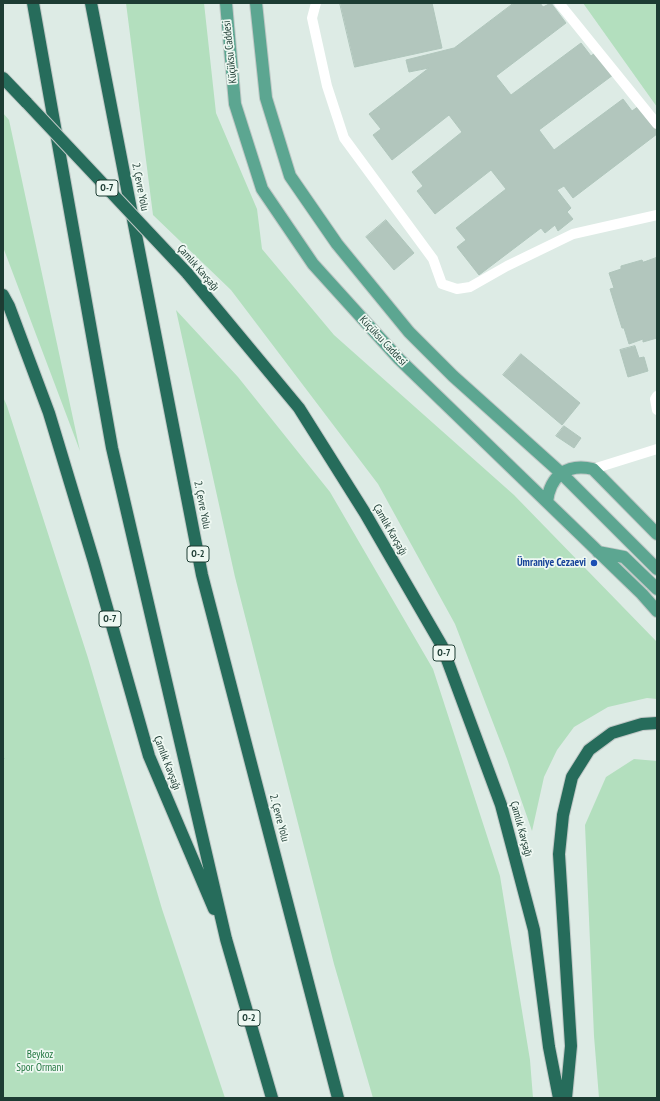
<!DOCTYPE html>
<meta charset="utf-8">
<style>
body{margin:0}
#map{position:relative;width:660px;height:1101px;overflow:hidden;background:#ddebe5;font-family:"PT Sans Narrow",sans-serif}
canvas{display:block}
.frame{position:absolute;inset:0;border:4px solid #1d3c33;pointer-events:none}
</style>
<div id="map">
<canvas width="660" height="1101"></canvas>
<div class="frame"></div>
</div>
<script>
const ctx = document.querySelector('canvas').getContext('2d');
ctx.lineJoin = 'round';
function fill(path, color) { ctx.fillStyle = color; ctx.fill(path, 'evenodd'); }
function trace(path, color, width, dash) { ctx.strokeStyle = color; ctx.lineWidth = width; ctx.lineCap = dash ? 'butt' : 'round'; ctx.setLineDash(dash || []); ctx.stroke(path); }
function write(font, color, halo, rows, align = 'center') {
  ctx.font = font + ' "PT Sans Narrow",sans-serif'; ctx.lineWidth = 3.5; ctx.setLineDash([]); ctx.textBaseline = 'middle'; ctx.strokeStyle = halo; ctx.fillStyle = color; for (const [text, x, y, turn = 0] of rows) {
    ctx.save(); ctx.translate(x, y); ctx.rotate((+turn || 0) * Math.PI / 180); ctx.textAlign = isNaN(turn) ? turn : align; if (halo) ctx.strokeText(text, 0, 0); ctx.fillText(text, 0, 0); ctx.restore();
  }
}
const green = new Path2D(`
 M126 3H204L216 113 257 209 262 249 334 335 514 495 657 642V699L647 698 608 707 574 727 557 750 544 777 532 831 507 759 455 624 378 484 231 290 153 215Z
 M583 3H657V107Z
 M3 113 9 120 80 451 3 247Z
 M176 310 238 377 330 492 433 669 500 876 530 1060 533 1098H373L334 964 235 577Z
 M3 397 7 406 88 658 162 909 225 1098H3Z
 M634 759 657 761V1098H599L594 1036 585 825 606 777Z`);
const building = new Path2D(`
 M340 3H432L442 48 355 67Z
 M514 3H540L543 7 551 3 566 23 496 76 511 95 581 43 591 56 596 52 613 75 539 130 554 150 623 99 632 111 639 106 657 130V134L573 198 564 186 557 190 571 208 567 212 573 219 558 231 555 225 545 233 541 228 479 275 457 247 466 240 456 228 506 189 491 170 435 214 417 191 423 186 412 172 462 132 449 115 392 160 373 135 381 129 369 114 429 68 409 72 406 60 454 48Z
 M386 220 414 253 394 270 366 237Z
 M656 258 657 338 643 342V339L629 344 624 328H622L610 289 614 288 609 273 621 269V266L642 260 643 262Z
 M635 346 639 358 644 357 648 371 628 377 620 350Z
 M521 354 580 403 562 425 503 375Z
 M564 426 581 438 574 448 556 436Z`);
const path = new Path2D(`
 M3 759V758`);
const service = new Path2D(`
 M316 3 312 18 327 86 344 138 433 259 442 284 457 289 470 287 507 266 573 234 657 215
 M559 3 657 124
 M657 396 655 399 657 410
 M593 469 657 449`);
const primary = new Path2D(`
 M226 3 235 104 262 189 313 264 399 359 642 594 657 611
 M256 3 266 98 290 176 337 244 409 332 453 376 561 473 657 569
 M547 502C550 476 567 463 593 469L657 534
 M598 552 624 557 657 589`);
const motorway = new Path2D(`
 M33 3 112 448 226 939 272 1098
 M91 3 202 575 338 1098
 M3 78 27 103
 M187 273 299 408 365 513 442 646 501 805 534 930 549 1047 559 1098
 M3 295 9 306 49 413 94 562 149 756 214 909
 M566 1098 571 1046 559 854 563 815 572 777 589 750 612 733 642 724 657 723`);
const motorwayBridge = new Path2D(`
 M27 103 187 273`);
const markers = [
 [594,563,4,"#1a4fb4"]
];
const shields = [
 [107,188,22],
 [198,554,22],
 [110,619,22],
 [444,653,22],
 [249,1018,22]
];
const shieldNames = [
 ["O-7",107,188],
 ["O-2",198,554],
 ["O-7",110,619],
 ["O-7",444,653],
 ["O-2",249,1018]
];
const streetNames = [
 ["Küçüksu Caddesi",230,52,-96],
 ["2. Çevre Yolu",140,187,79],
 ["Çamlık Kavşağı",198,268,49],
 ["Küçüksu Caddesi",383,341,47],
 ["2. Çevre Yolu",202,505,79],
 ["Çamlık Kavşağı",390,530,60],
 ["Çamlık Kavşağı",167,763,69],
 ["2. Çevre Yolu",279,818,75],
 ["Çamlık Kavşağı",521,829,75]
];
const transitNames = [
 ["Ümraniye Cezaevi",586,563]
];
const parkNames = [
 ["Beykoz",40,1055],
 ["Spor Ormanı",40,1068]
];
fill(green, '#b3dfbe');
fill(building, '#b2c6bd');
trace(building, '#afc5bb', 1);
trace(primary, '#c0c8c6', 14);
trace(motorway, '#c0c8c6', 14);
trace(path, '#7ab39f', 2.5, [2, 3]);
trace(service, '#fff', 10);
trace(primary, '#5ca691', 12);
trace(motorway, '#266c5b', 12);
trace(motorwayBridge, '#c0c8c6', 14, []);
trace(motorwayBridge, '#266c5b', 12);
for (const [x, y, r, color] of markers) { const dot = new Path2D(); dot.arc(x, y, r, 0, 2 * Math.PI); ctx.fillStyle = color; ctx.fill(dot); trace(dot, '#eef8f2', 1.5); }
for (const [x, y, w] of shields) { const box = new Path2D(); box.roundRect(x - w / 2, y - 8, w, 16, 3); ctx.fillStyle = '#eef8f2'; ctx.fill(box); trace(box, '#1d3c33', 1); }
write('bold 10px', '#1d3c33', null, shieldNames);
write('11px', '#1d3c33', '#eef8f2', streetNames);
write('bold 11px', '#164399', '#eef8f2', transitNames, 'right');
write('11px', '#237741', '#eef8f2', parkNames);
</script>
